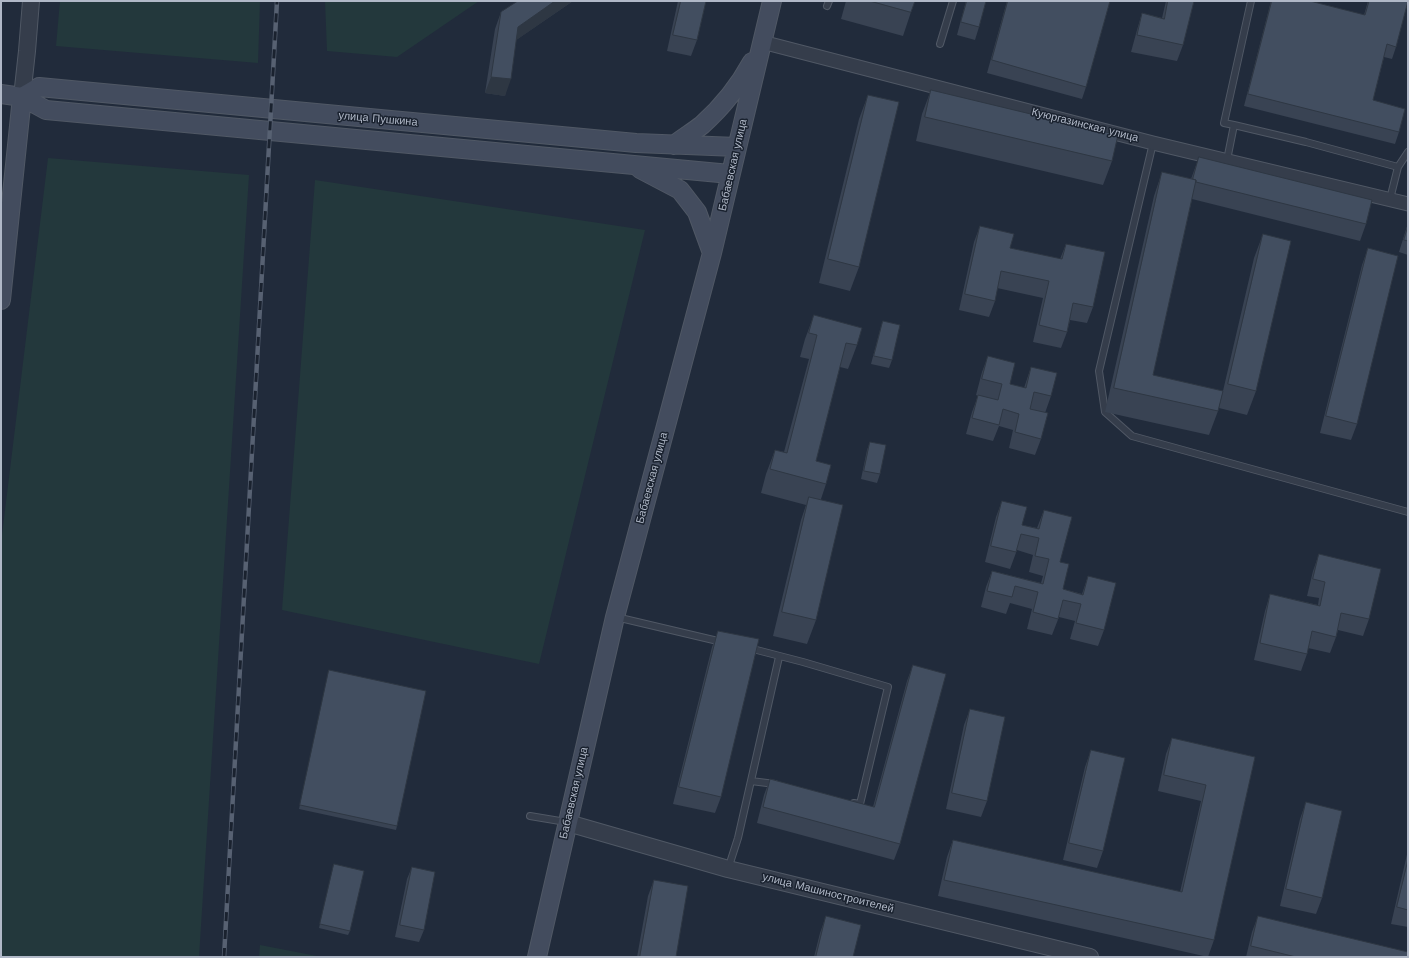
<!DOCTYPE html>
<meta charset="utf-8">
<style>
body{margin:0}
#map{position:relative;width:1409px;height:958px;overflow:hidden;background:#212b3b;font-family:"Work Sans",sans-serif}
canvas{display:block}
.frame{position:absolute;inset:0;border:2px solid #b0b8c7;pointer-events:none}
</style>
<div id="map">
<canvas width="1409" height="958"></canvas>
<div class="frame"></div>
</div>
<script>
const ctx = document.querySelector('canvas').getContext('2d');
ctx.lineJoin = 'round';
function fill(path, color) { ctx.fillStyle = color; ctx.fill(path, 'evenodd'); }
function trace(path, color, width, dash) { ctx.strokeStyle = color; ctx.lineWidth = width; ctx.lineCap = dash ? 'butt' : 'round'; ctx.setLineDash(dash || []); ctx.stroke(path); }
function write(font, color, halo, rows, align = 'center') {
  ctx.font = font + ' "Work Sans",sans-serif'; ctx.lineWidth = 3; ctx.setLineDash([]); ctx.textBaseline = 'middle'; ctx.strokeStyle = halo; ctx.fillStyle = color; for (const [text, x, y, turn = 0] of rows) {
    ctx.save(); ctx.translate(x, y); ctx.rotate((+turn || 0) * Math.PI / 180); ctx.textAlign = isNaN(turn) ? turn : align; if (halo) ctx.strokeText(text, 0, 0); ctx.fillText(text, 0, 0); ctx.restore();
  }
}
const green = new Path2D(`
 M60 1H260L258 63 56 46Z
 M325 1H479L397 57 327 51Z
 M48 158 249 175 199 957H1V543Z
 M315 180 645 230 539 664 282 610Z
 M260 945 322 957H259Z`);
const service = new Path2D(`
 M827 6 829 1
 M940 44 953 1
 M1234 125 1306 142 1398 167
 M1153 143 1099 371 1105 412 1132 436 1408 512
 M1227 160 1234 125 1224 123 1251 1
 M1390 199 1398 167 1408 152
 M616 617 722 642
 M749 648 803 662 888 687 860 804 854 803
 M751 781 775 784
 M530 816 566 822
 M728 869 738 838 779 657`);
const minor = new Path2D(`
 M762 42 1153 143 1408 204`);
const tertiary = new Path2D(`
 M22 97 27 51 31 1
 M568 823 728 869 1090 957`);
const secondary = new Path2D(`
 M1 94 22 97 46 110 730 174
 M22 97 39 87 636 143 737 147
 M674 145C683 138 693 132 702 125 722 107 739 86 752 62
 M640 169 680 190 697 212 712 253
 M1 300 22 97
 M537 957 615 617 712 253 772 1`);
const rail = new Path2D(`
 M224 957 277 1`);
const wall = new Path2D(`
 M573 1 516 40 505 96 485 93 495 29 501 12Z
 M678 1H706L697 40 691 56 667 51Z
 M846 1H915L911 12 903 36 841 19Z
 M966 1H986L979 27 975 40 957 35Z
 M1007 1H1110L1086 87 1082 99 987 73Z
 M1166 1H1194L1183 45 1177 61 1131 52 1137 30 1142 13 1162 18Z
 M1271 1H1310L1364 15 1368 1H1408L1396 47 1392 59 1384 57 1373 100 1399 132 1395 144 1244 106Z
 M931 90 1112 161 1103 185 916 141 922 114Z
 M868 95 859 267 850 291 819 283 859 119Z
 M1199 157 1366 224 1360 241 1192 199 1153 375 1218 411 1209 435 1105 412 1154 196 1162 172 1191 179Z
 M1408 223V255L1399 252Z
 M980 226 1010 248 1060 259 1066 244 1093 307 1087 323 1070 320 1067 332 1061 348 1033 342 1043 298 997 288 995 301 989 317 959 310 974 242Z
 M1263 234 1256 391 1247 415 1219 408 1254 258Z
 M1368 248 1357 424 1351 440 1320 433 1362 265Z
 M814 315 857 345 848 369 840 367 816 461 826 484 821 499 816 620 807 644 773 636 801 520 806 505 761 493 766 474 775 450 784 452 809 359 800 357 805 339Z
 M883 321 892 360 889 368 871 364 880 330Z
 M988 356 1010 384 1024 388 1031 367 1051 396 1045 413 1041 439 1035 455 1009 448 1013 430 999 426 993 441 966 434 972 412 978 396 976 395 982 372Z
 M870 442 880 474 877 483 861 479 867 450Z
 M1002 501 1022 525 1037 528 1044 510 1060 562 1063 589 1082 594 1088 576 1104 630 1098 646 1070 639 1075 621 1059 617 1052 635 1027 629 1032 609 1010 603 1006 614 981 607 986 587 992 571 1041 583 1043 576 1029 572 1033 555 1017 550 1010 569 985 562 996 517Z
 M1319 554 1369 619 1363 636 1338 630 1336 637 1330 653 1308 648 1307 654 1301 671 1254 660 1265 611 1270 594 1318 605 1319 598 1307 596 1313 571Z
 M718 631 721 797 715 813 673 804 712 647Z
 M913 665 900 844 894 860 757 823 764 795 770 779 873 807 907 681Z
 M329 670 397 826 396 830 299 809 328 674Z
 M970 709 987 801 981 817 946 809 964 725Z
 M1172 738 1255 757 1214 940 1208 957 938 896 947 857 953 840 1180 892 1201 801 1158 791 1166 754Z
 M1091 750 1103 851 1097 868 1063 860 1085 767Z
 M1306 802 1322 898 1316 914 1280 906 1300 819Z
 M1408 850V927L1391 924Z
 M334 864 350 931 348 935 319 928Z
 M412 867 424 930 419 942 395 937 407 879Z
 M654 880 676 957H637L648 896Z
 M826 916 853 957H814L820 933Z
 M1258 916 1408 957H1246L1252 932Z`);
const shadedWall = new Path2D(`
 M555 1H573L512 43 518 27Z
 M491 77 511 79 505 96 485 93Z`);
const building = new Path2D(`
 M518 1H555L518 27 511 79 491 77 501 12Z
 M681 1H706L697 40 673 35Z
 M870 1H915L911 12Z
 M967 1H986L979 27 961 22Z
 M1008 1H1110L1086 87 992 60Z
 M1168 1H1194L1183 45 1137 35 1142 13 1164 19Z
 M1272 1H1310L1365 15 1369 1H1408L1396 47 1387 44 1373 100 1405 109 1399 132 1248 94Z
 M931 90 1118 135 1112 161 925 117Z
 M868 95 899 102 859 267 828 259Z
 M1199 157 1372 200 1366 224 1196 182V180L1193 179Z
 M1162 172 1196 180 1153 375 1223 391 1218 411 1114 388Z
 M980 226 1014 234 1010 248 1062 259 1066 244 1105 252 1093 307 1073 303 1067 332 1039 325 1049 281 1001 271 995 301 965 294Z
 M1408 226V241L1404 240Z
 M1263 234 1291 241 1256 391 1228 384Z
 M1368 248 1398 256 1357 424 1326 416Z
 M814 315 862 328 857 345 846 343 816 461 831 465 826 484 770 469 775 450 787 453 817 335 809 333Z
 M883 321 900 325 892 360 874 356Z
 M988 356 1015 363 1010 384 1026 388 1031 367 1057 373 1051 396 1034 392 1030 409 1048 413 1041 439 1015 432 1019 414 1003 409 999 425 972 418 978 395 998 400 1002 384 982 379Z
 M870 442 886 445 880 474 864 471Z
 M809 497 843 505 816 620 782 612Z
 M1002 501 1027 507 1022 525 1039 529 1044 510 1072 517 1060 562 1069 564 1063 589 1083 595 1088 576 1116 583 1104 630 1076 623 1081 604 1063 600 1058 619 1033 612 1038 592 1015 586 1012 597 987 591 992 571 1043 584 1049 559 1035 556 1039 538 1021 534 1016 552 991 546Z
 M1319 554 1381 569 1369 619 1341 613 1336 637 1312 631 1307 654 1260 643 1270 594 1320 606 1325 582 1313 579Z
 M718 631 759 639 721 797 679 787Z
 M913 665 946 674 900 844 763 807 770 779 874 807Z
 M329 670 426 691 397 826 300 805Z
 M970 709 1005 717 987 801 952 793Z
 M1172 738 1255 757 1214 940 944 880 953 840 1182 892 1206 785 1164 775Z
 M1091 750 1125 758 1103 851 1069 843Z
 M1306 802 1342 811 1322 898 1286 889Z
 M1408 860V910L1397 907Z
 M334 864 364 871 350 931 320 924Z
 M412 867 435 872 424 930 400 925Z
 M654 880 688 886 676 957H640Z
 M826 916 861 925 853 957H816Z
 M1258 916 1408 952V957H1296L1251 946Z`);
const streetNames = [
 ["улица Пушкина",378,119,5],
 ["Куюргазинская улица",1085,125,14],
 ["Бабаевская улица",733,165,-77],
 ["Бабаевская улица",652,478,-75],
 ["Бабаевская улица",574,793,-77],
 ["улица Машиностроителей",828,893,14]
];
fill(green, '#23383c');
trace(service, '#505865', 8);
trace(minor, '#505865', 15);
trace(tertiary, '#505865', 18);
trace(secondary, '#505865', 20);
trace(service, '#353d4b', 6);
trace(minor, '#353d4b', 13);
trace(tertiary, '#353d4b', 16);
trace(secondary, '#434c5e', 18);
trace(rail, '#576172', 4.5);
trace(rail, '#1a222f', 3, [9]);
fill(wall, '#394353');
fill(shadedWall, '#2e3743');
fill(building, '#424e60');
trace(building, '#2e3743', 1);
write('11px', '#b0b8c7', '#1a222f', streetNames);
</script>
